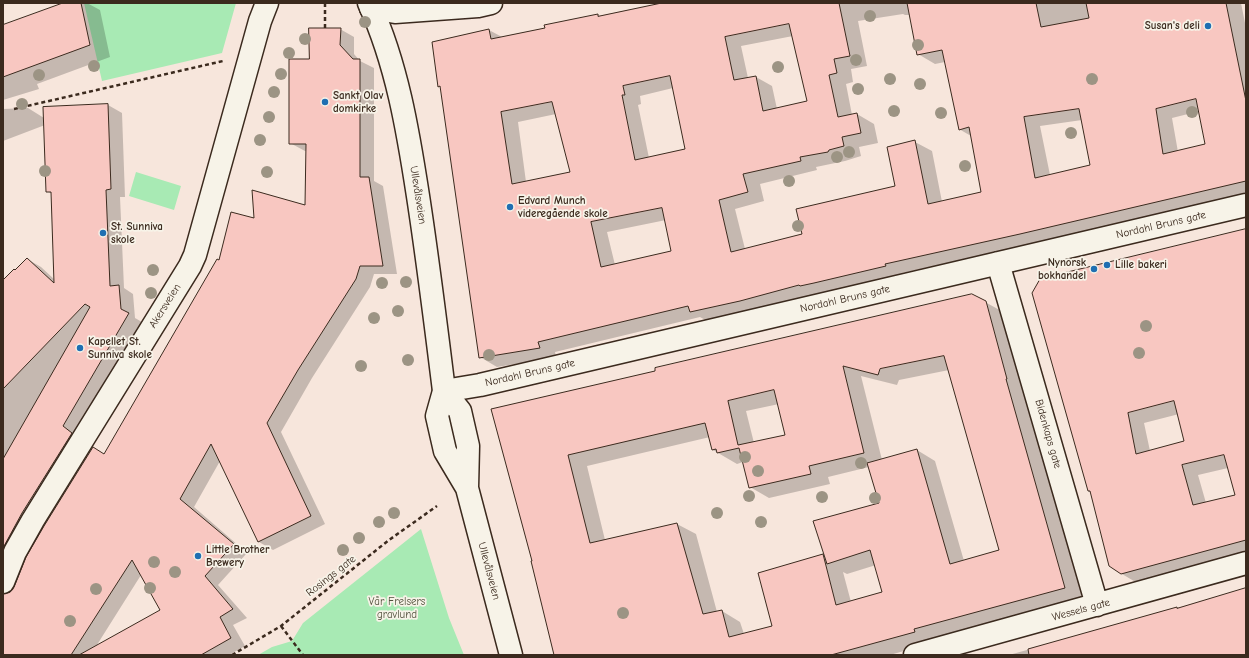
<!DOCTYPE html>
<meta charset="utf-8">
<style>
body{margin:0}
#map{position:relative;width:1249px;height:658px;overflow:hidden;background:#f7e6dc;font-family:"Comic Neue",sans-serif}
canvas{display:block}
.frame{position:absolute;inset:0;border:4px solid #3b2a1e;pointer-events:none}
</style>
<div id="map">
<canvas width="1249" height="658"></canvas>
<div class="frame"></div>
</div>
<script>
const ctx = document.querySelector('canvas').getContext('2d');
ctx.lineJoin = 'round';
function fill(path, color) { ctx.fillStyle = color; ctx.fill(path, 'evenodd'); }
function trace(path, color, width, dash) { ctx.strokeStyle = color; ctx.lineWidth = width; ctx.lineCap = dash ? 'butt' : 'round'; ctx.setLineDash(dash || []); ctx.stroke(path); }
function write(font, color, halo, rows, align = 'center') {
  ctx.font = font + ' "Comic Neue",sans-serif'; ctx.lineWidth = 3.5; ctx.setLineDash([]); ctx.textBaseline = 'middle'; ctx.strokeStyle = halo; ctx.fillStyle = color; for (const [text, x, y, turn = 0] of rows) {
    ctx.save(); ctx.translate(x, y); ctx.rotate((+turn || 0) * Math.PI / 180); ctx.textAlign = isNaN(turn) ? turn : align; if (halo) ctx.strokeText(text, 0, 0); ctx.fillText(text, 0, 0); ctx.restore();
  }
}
const green = new Path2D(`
 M84 3H236L222 53 102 81Z
 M136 172 181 186 174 210 129 196Z
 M421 529 449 618 464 655H258L272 647 292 641 303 623Z`);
const shadow = new Path2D(`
 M66 3H87L100 10 110 57 37 84 39 89 3 100V26Z
 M653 3H1241L1246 28V194L1037 243 902 273V275L817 295H816L758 310 707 321 700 317 555 352 556 357 497 367 480 357 441 87 439 86 489 30 502 37 546 28 545 26 598 15 601 17 654 6ZM903 14 905 15H910L918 54 935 64 945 62 959 129 971 136 982 192 942 202 932 151 915 142 896 187 803 235 745 249 735 209 764 201 760 184 817 170 816 167 845 161 861 156 859 147 878 143 874 124 857 114 852 115 846 84 853 82 851 69 867 66 858 21ZM793 36 808 102 777 109 772 86 756 77 748 78 741 46ZM673 88 687 150 649 158 638 105 641 104 640 96ZM1200 111 1207 145 1178 152 1172 118ZM556 114 571 173 526 182 518 122ZM1082 120 1092 166 1050 175 1040 126ZM666 220 672 251 615 265 607 232Z
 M340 29 354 37V54L360 61 374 68V181L383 186 397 274H374L370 287 312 378 281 432 325 524 273 550 259 542 220 461 194 507 247 553 218 585 247 618 233 625 245 646 229 655H3V282L16 271 27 259 41 267 55 280 52 194 47 191 45 125 3 141V109L28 108 44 118 108 105 122 113 125 197H120L124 288 133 294 135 318 142 322 77 435 5 586 6 595 11 593 104 455 219 261 255 219 306 206 307 151H305L290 143 310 60ZM141 575 162 610 95 648Z
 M1246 231V554L1139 584 1122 574 1091 492 1088 491 1033 293ZM1179 414 1185 441 1150 451 1144 423ZM1228 468 1236 495 1206 503 1198 475Z
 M985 302 1005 313 1024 390 1083 599 890 655H555L533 562 493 410 656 372ZM949 370 1001 551 964 561 935 461 917 450 882 460 861 376 897 385 899 380ZM779 404 786 436 754 443 746 411ZM710 437 713 450 737 464 743 462 750 487 769 498 830 484 828 477 869 467 880 504 826 557 823 555 774 626 744 634 740 622 722 611 717 612 696 534 677 524 605 540 587 466ZM876 565 883 592 851 602 843 572 847 574Z
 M1246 589V655H1009L1177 608 1179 609Z`);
const building = new Path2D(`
 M63 3H81L90 45 3 77V25Z
 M662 3H839L850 56 834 59 837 73 829 75 838 117 857 113 861 133 842 137 844 146 829 150 828 152 800 157 801 161 743 174 748 192 719 200 731 252 802 234 796 209 895 186 887 147 915 140 928 204 981 192 969 127 959 130 942 50 917 55 907 3H1036L1041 27 1089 18 1086 3H1226L1246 101V181L1020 234 885 264 886 266 814 283 800 286 799 285 740 301 690 312 688 306 538 342 540 348 479 358 440 86 438 87 432 42 489 29 491 39 545 28 544 25 598 14V16ZM789 24 807 101 763 111 756 76 734 80 725 37ZM670 76 685 149 635 160 622 95H625L623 86ZM1196 99 1205 144 1163 154 1156 109ZM552 102 570 172 512 184 501 112ZM1079 109 1090 165 1035 178 1024 117ZM662 208 671 251 601 267 591 222Z
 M309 28H341L340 45 353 59H360V177H369L383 266H360L356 279 298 370 267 423 311 516 258 542 211 444 180 499 234 544 205 576 233 609 220 617 231 638 201 655H79L160 610 132 560 71 655H3V594L10 592 14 587 26 557 44 526 93 447 104 454 217 259 219 260 231 212 254 218 252 190 305 205 306 144H289V59H309Z
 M108 104 111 189 106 190 110 286 119 285 121 309 129 313 63 426 72 433 22 513 3 548V459L90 307 85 304 3 389V280L14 269 15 270 27 258 54 283 51 192H46L43 107Z
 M1246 229V540L1121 574 1109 566 1090 491H1088L1032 293 1040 279ZM1174 401 1184 441 1136 454 1128 413ZM1224 455 1235 495 1193 505 1182 465Z
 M972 294 986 301 1007 379H1006L1065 588 914 629 915 632 831 655H554L531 561H532L491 409 655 371V368ZM944 356 999 550 950 564 917 449 867 463 879 503 813 521 827 564 870 550 882 592 836 605 823 554 758 573 772 626 729 637 722 610 703 614 677 523 590 543 568 455 705 423 712 450 716 449 717 453 739 448 749 488 811 474 809 466 864 453 843 366 878 375 880 369ZM774 390 785 435 738 445 728 401Z
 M1246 588V655H1029L1028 649 1177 607V608Z`);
const path = new Path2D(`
 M325 3V28
 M14 109 223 61
 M281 626 303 655
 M232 655 281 626 389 540 437 506`);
const minor = new Path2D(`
 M371 8 395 12 478 6 491 3
 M998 263 1097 605
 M444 391 480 385 1246 205
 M3 582 15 552 33 520 190 266 195 255 260 21 267 3
 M915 655 1246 563`);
const major = new Path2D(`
 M369 3C397 64 408 131 418 196 428 261 436 326 444 391L437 416 445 451 467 488
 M444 391 460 411 468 446 467 488 511 655`);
const trees = [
 [870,16],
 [365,22],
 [305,39],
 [918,45],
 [289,53],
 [856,60],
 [94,66],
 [778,67],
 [281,74],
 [39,75],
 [890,79],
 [1092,79],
 [920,84],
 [858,89],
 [274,92],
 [22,104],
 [894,111],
 [1192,112],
 [941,113],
 [269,117],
 [1071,133],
 [260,140],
 [849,152],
 [837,157],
 [965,166],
 [45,171],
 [267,172],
 [789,181],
 [798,226],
 [153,270],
 [406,282],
 [382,283],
 [151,293],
 [398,311],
 [374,318],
 [1146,326],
 [1139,353],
 [489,355],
 [408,360],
 [361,366],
 [745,457],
 [861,463],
 [758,471],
 [749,496],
 [822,497],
 [875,498],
 [394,513],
 [717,513],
 [379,522],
 [761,522],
 [359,538],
 [343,550],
 [154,562],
 [175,572],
 [150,588],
 [96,589],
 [623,613],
 [70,621]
];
const markers = [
 [1208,26,4,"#1f6fb2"],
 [325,102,4,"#1f6fb2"],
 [510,207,4,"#1f6fb2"],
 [103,233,4,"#1f6fb2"],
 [1107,265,4,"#1f6fb2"],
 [1094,269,4,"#1f6fb2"],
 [80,348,4,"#1f6fb2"],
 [198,556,4,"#1f6fb2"]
];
const poiNames = [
 ["Susan's deli",1200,26,"right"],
 ["Sankt Olav",333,96],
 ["domkirke",333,109],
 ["Edvard Munch",518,201],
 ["videregående skole",518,214],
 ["St. Sunniva",111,227],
 ["skole",111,240],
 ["Nynorsk",1086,263,"right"],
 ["bokhandel",1086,276,"right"],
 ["Lille bakeri",1115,265],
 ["Kapellet St.",88,342],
 ["Sunniva skole",88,355],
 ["Little Brother",206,550],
 ["Brewery",206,563]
];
const streetNames = [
 ["Ullevålsveien",418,195,81],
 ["Nordahl Bruns gate",1161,225,-13],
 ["Nordahl Bruns gate",845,299,-13],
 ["Akersveien",165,306,-58],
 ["Nordahl Bruns gate",530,373,-13],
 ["Bidenkaps gate",1048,434,74],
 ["Ullevålsveien",489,571,75],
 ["Rosings gate",331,576,-38],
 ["Wessels gate",1081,610,-15]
];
const parkNames = [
 ["Vår Frelsers",397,602],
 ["gravlund",397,615]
];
fill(green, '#a8eab4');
fill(shadow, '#0003');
fill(building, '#f8c7c1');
trace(building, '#3b2a1e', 1);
trace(minor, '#3b2a1e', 25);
trace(major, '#3b2a1e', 25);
trace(path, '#3b2a1e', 2.5, [4, 3]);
trace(minor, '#f7f3e8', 22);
trace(major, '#f7f3e8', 22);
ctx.fillStyle = '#9c9484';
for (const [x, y] of trees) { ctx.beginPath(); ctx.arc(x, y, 6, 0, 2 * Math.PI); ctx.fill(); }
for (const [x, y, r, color] of markers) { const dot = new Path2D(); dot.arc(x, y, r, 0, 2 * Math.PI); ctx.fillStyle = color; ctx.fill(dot); trace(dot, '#f7f3e8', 1.5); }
write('bold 11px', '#3b2a1e', '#f7f3e8', poiNames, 'left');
write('11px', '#3b2a1e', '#f7f3e8', streetNames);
write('11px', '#51503c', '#f7f3e8', parkNames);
</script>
